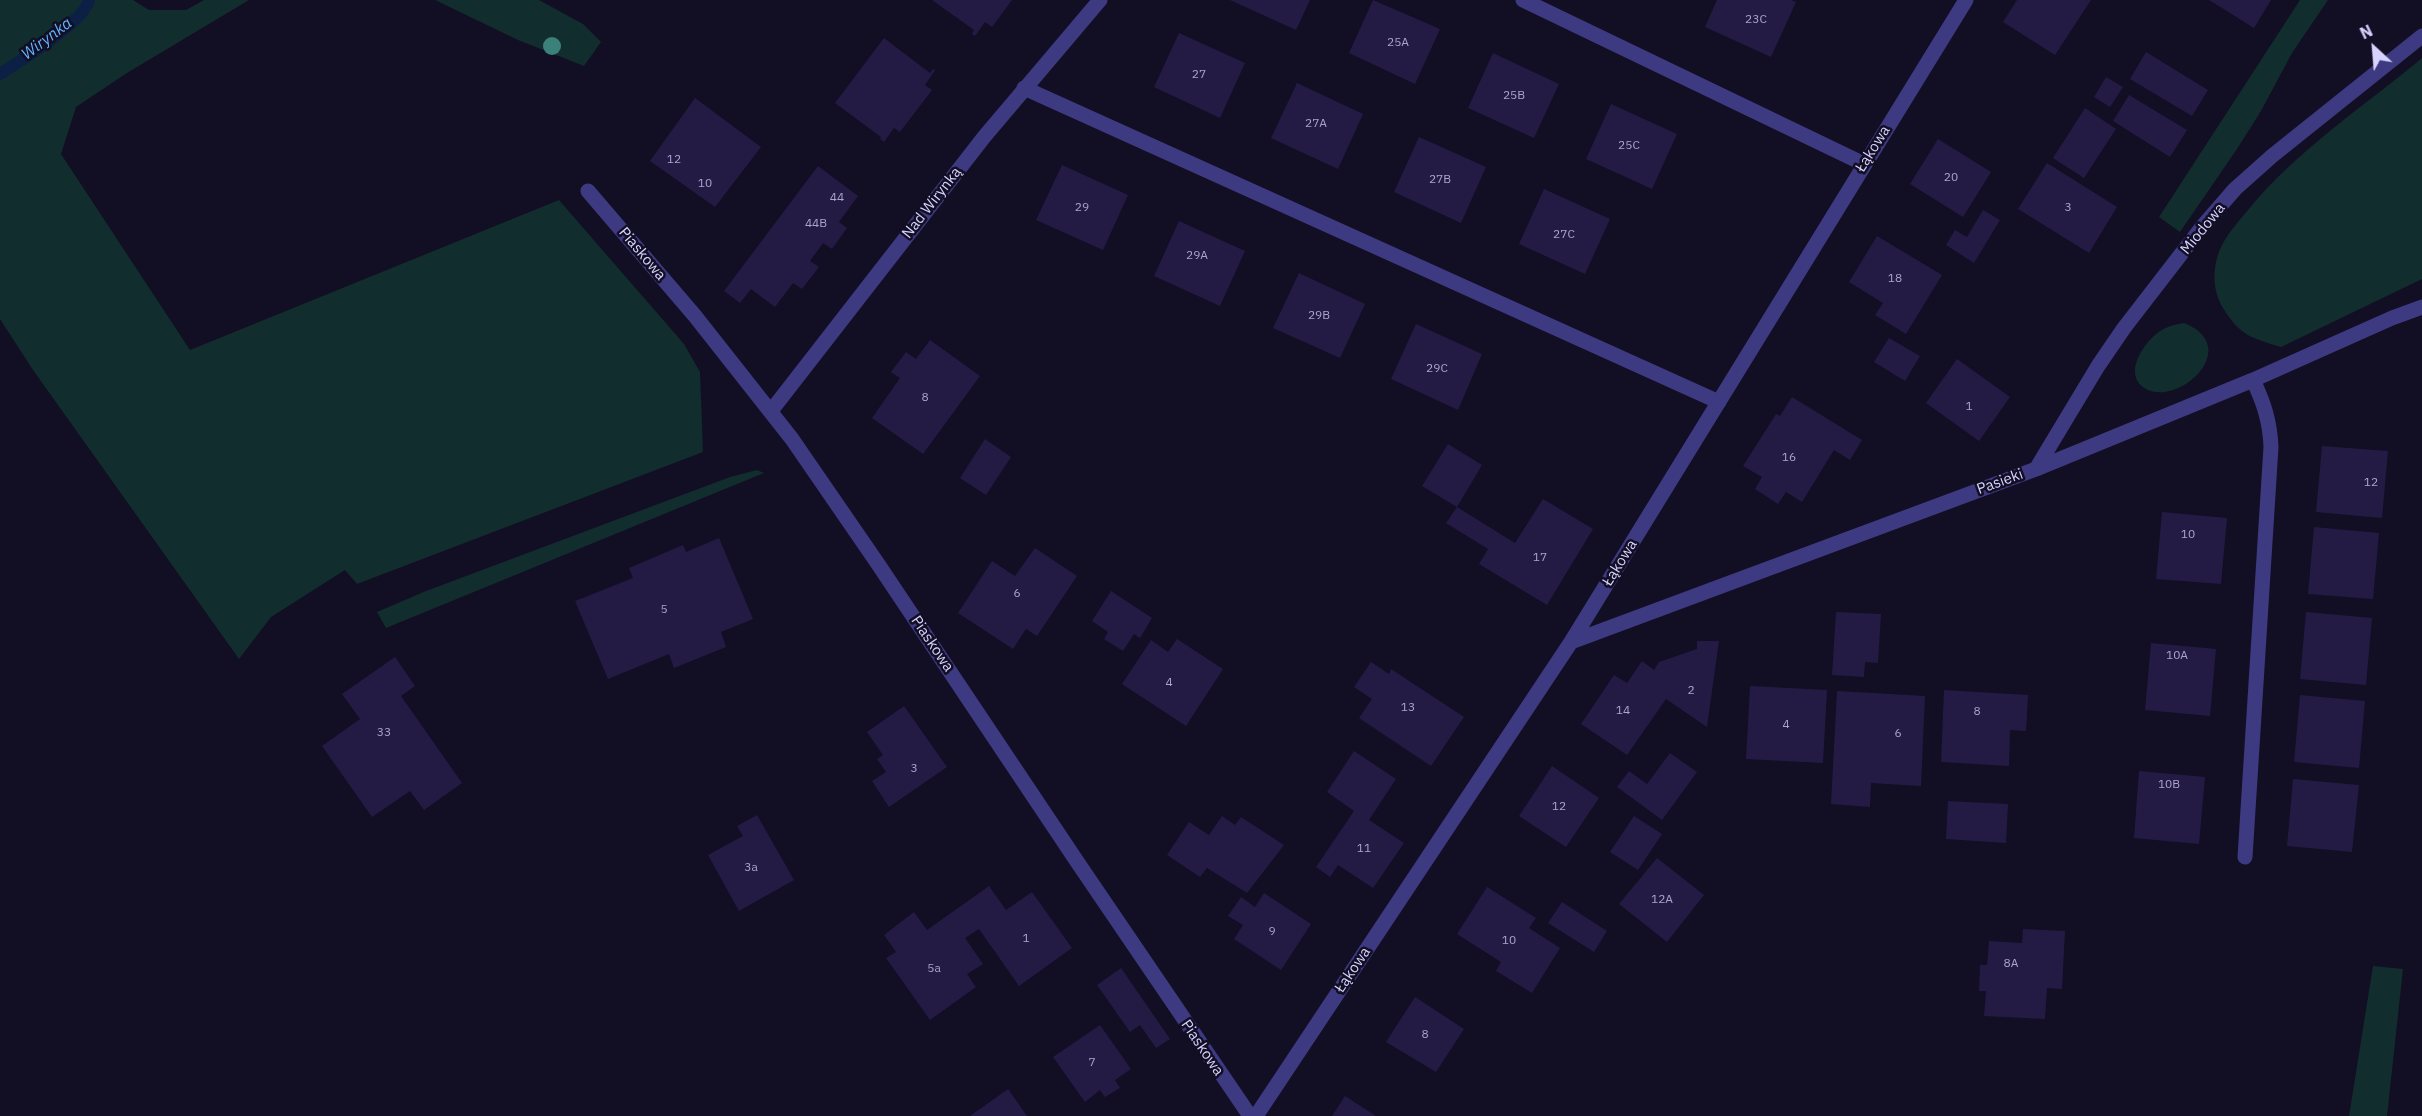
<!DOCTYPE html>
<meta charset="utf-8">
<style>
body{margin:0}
#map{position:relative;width:2422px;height:1116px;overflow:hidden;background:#120e24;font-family:"IBM Plex Sans",sans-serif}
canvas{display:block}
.north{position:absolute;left:2344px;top:18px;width:60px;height:60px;-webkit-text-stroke:4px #120e24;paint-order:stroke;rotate:334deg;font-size:16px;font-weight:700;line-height:24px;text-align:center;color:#d7d2fe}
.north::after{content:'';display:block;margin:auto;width:21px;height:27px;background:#d7d2fe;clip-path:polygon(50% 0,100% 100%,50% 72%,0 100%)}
</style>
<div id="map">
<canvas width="2422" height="1116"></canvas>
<div class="north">N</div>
</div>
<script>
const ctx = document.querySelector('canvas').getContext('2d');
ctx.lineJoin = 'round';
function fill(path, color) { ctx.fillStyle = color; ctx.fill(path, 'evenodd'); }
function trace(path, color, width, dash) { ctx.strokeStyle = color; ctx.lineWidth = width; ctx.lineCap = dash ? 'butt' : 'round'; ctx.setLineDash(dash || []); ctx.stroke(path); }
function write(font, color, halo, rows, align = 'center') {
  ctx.font = font + ' "IBM Plex Sans",sans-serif'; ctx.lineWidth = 5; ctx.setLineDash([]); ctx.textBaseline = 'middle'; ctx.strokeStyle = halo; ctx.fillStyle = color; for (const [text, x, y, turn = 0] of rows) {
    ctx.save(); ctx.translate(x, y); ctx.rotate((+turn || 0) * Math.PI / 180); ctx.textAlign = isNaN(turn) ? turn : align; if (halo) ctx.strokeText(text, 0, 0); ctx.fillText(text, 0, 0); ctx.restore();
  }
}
const green = new Path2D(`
 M0 0H133L149 10H186L204 0H249L127 73 76 107 61 154 190 350 559 200 684 344 700 372 703 452 357 584 345 570 271 617 239 659 33 370 0 319Z
 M435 0H539L583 24 601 42 584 66 518 40Z
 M2300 0H2328L2292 53 2261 111 2237 149 2180 232 2159 217Z
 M2422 58V279L2281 347C2252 338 2240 336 2223 308 2212 290 2212 267 2221 247 2227 234 2239 221 2248 210 2296 151 2363 107 2422 58Z
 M2184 323C2244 347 2179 407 2146 389 2123 376 2141 347 2155 335 2164 327 2173 325 2184 323Z
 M757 470 764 473 386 628 377 612 426 591 730 477Z
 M2373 966 2403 969 2387 1116H2349Z`);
const stream = new Path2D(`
 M0 74C21 60 83 23 89 0`);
const building = new Path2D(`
 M932 0H1012L992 27 985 22 975 36 972 34 974 30Z
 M1230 0H1310L1296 30Z
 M1373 0 1440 29 1415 84 1349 53Z
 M1717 0H1791L1796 2 1771 57 1705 27Z
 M2017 0H2091L2055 55 2003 22Z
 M2209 0H2271L2254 28Z
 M1179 33 1245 63 1220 118 1154 87Z
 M884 38 930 73 933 69 935 70 925 85 932 90 900 132 894 128 884 142 880 139 881 137 835 103Z
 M2146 52 2208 90 2192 116 2130 79Z
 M1493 53 1559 84 1534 138 1468 108Z
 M2106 77 2123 87 2110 107 2094 97Z
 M1297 83 1363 114 1338 169 1271 138Z
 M2129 95 2187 130 2170 157 2113 121Z
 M695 98 761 147 715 207 650 161Z
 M1611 104 1677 134 1652 189 1586 159Z
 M2085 108 2116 129 2084 178 2053 158Z
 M1419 137 1486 167 1461 223 1394 192Z
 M1938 139 1991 172 1963 217 1910 184Z
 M2047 163 2117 207 2089 253 2018 209Z
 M1062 165 1128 195 1103 250 1036 220Z
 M818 166 858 196 839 222 847 228 832 249 823 243 810 261 819 267 802 289 793 283 775 307 751 289 740 303 724 291Z
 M1544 189 1610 219 1585 274 1519 244Z
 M1983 210 2000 220 1974 263 1946 245 1955 230 1967 237Z
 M1179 221 1245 251 1220 306 1154 276Z
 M1877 236 1942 275 1906 334 1875 315 1883 303 1849 282Z
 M1299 273 1365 304 1340 358 1273 328Z
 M1416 324 1482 354 1458 410 1391 379Z
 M1889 338 1920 356 1905 381 1874 362Z
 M930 340 980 376 923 454 872 418 900 378 891 372 906 352 916 359Z
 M1957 359 2010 397 1979 441 1926 403Z
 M1792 397 1862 440 1850 460 1834 450 1802 502 1786 492 1778 504 1755 489 1762 477 1743 466 1776 414 1780 416Z
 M985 439 1011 457 986 495 960 478Z
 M1448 444 1482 465 1457 507 1422 486Z
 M2322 446 2388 451 2382 518 2316 512Z
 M1543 499 1593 529 1547 605 1479 564 1488 549 1446 523 1457 507 1515 543Z
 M2162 512 2227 518 2221 584 2156 579Z
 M2314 527 2379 533 2373 599 2308 594Z
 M719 538 753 619 721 632 726 647 674 668 669 654 608 679 575 601 633 578 629 568 683 545 686 552Z
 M1035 548 1077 576 1037 636 1026 629 1013 649 958 613 992 561 1015 576Z
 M1111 591 1152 618 1140 638 1134 634 1123 651 1104 639 1108 632 1092 621Z
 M1836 612 1881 614 1878 663 1865 662 1864 677 1832 675Z
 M2306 612 2372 618 2366 685 2300 679Z
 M1177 639 1223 669 1186 726 1122 684 1151 640 1168 652Z
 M1697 641H1719L1707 727 1666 699 1627 755 1581 724 1614 675 1627 683 1642 661 1654 670 1659 662 1697 649Z
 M2151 643 2216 649 2210 716 2145 710Z
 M395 657 415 686 401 696 462 783 424 810 410 791 372 817 322 746 360 719 342 694Z
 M1371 662 1389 674 1391 669 1464 717 1431 766 1359 718 1372 699 1354 687Z
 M1750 686 1827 690 1823 763 1746 759Z
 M1944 690 2028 695 2026 731 2010 730 2009 766 1941 762Z
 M1837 691 1925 696 1921 786 1871 783 1870 807 1831 804Z
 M2300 695 2365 701 2359 768 2294 762Z
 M904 706 947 767 889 807 872 781 886 772 877 759 883 755 867 732Z
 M1354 751 1396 779 1369 820 1404 843 1373 888 1338 865 1330 877 1316 867 1354 811 1327 792Z
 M1670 753 1697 772 1662 820 1617 787 1629 771 1647 784Z
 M1552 766 1599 798 1566 847 1519 816Z
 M2139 771 2205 777 2199 844 2134 838Z
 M2293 779 2359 785 2352 852 2287 846Z
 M1948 801 2008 804 2006 843 1946 839Z
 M757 815 794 880 739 911 708 855 743 836 737 826Z
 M1222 816 1235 825 1241 817 1284 845 1247 893 1207 868 1200 877 1167 855 1189 822 1209 835Z
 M1634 816 1662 834 1638 870 1610 852Z
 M1657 858 1704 895 1667 942 1619 904Z
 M989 886 1006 910 1032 892 1072 948 1019 986 979 929 965 938 983 964 967 974 976 987 930 1020 886 958 896 952 884 935 914 912 927 930Z
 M1487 887 1536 918 1529 928 1560 948 1532 993 1496 971 1501 962 1457 934Z
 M1264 893 1311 924 1281 970 1234 939 1243 925 1228 916 1241 897 1255 907Z
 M1562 902 1607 931 1594 952 1548 923Z
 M2023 929 2065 931 2062 989 2047 988 2045 1019 1984 1016 1986 991H1979L1980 965H1987L1989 941 2022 943Z
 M1121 968 1170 1039 1156 1048 1140 1025 1130 1032 1097 985Z
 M1415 997 1464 1029 1436 1072 1386 1042Z
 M1100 1025 1131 1069 1115 1080 1120 1088 1105 1097 1100 1090 1085 1102 1053 1057Z
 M1008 1089 1027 1116H970Z
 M1345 1096 1376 1116H1332Z`);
const lane = new Path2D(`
 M1523 0 1864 164
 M1024 88 1719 402`);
const street = new Path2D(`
 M588 191 695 316 792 439 878 564 1078 863 1250 1116
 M771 411 984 137 1100 0
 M2036 469 2098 366 2124 328 2202 227 2235 189 2272 156 2422 36
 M1571 642 2036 469 2253 380 2392 318 2422 307
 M2245 857 2271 447C2270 422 2264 403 2253 380
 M1256 1116 1571 642 1966 0`);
const trees = [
 [552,46]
];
const numberNames = [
 ["23C",1756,20],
 ["25A",1398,43],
 ["27",1199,75],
 ["25B",1514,96],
 ["27A",1316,124],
 ["25C",1629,146],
 ["12",674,160],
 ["20",1951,178],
 ["27B",1440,180],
 ["10",705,184],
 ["44",837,198],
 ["29",1082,208],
 ["3",2068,208],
 ["44B",816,224],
 ["27C",1564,235],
 ["29A",1197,256],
 ["18",1895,279],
 ["29B",1319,316],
 ["29C",1437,369],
 ["8",925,398],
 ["1",1969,407],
 ["16",1789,458],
 ["12",2371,483],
 ["10",2188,535],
 ["17",1540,558],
 ["6",1017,594],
 ["5",664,610],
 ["10A",2177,656],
 ["4",1169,683],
 ["2",1691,691],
 ["13",1408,708],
 ["14",1623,711],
 ["8",1977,712],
 ["4",1786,725],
 ["33",384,733],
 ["6",1898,734],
 ["3",914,769],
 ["10B",2169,785],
 ["12",1559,807],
 ["11",1364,849],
 ["3a",751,868],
 ["12A",1662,900],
 ["9",1272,932],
 ["1",1026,939],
 ["10",1509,941],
 ["8A",2011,964],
 ["5a",934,969],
 ["8",1425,1035],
 ["7",1092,1063]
];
const streetNames = [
 ["Łąkowa",1873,149,-58],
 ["Nad Wirynką",932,203,-52],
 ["Miodowa",2203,229,-51],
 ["Piaskowa",642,254,50],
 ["Pasieki",2000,482,-20],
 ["Łąkowa",1620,563,-58],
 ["Piaskowa",932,644,56],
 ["Łąkowa",1353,970,-56],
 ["Piaskowa",1202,1048,56]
];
const waterNames = [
 ["Wirynka",47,39,-37]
];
fill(green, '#122d2d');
trace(stream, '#0c2045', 12);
fill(building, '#241b44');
trace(lane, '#3e3a82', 15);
trace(street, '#3e3a82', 15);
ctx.fillStyle = '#3c807a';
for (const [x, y] of trees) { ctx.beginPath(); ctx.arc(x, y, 9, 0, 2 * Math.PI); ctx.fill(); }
write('12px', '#aaa4d0', null, numberNames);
write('15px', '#d7d2fe', '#120e24', streetNames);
write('italic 16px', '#61b3fd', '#120e24', waterNames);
</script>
